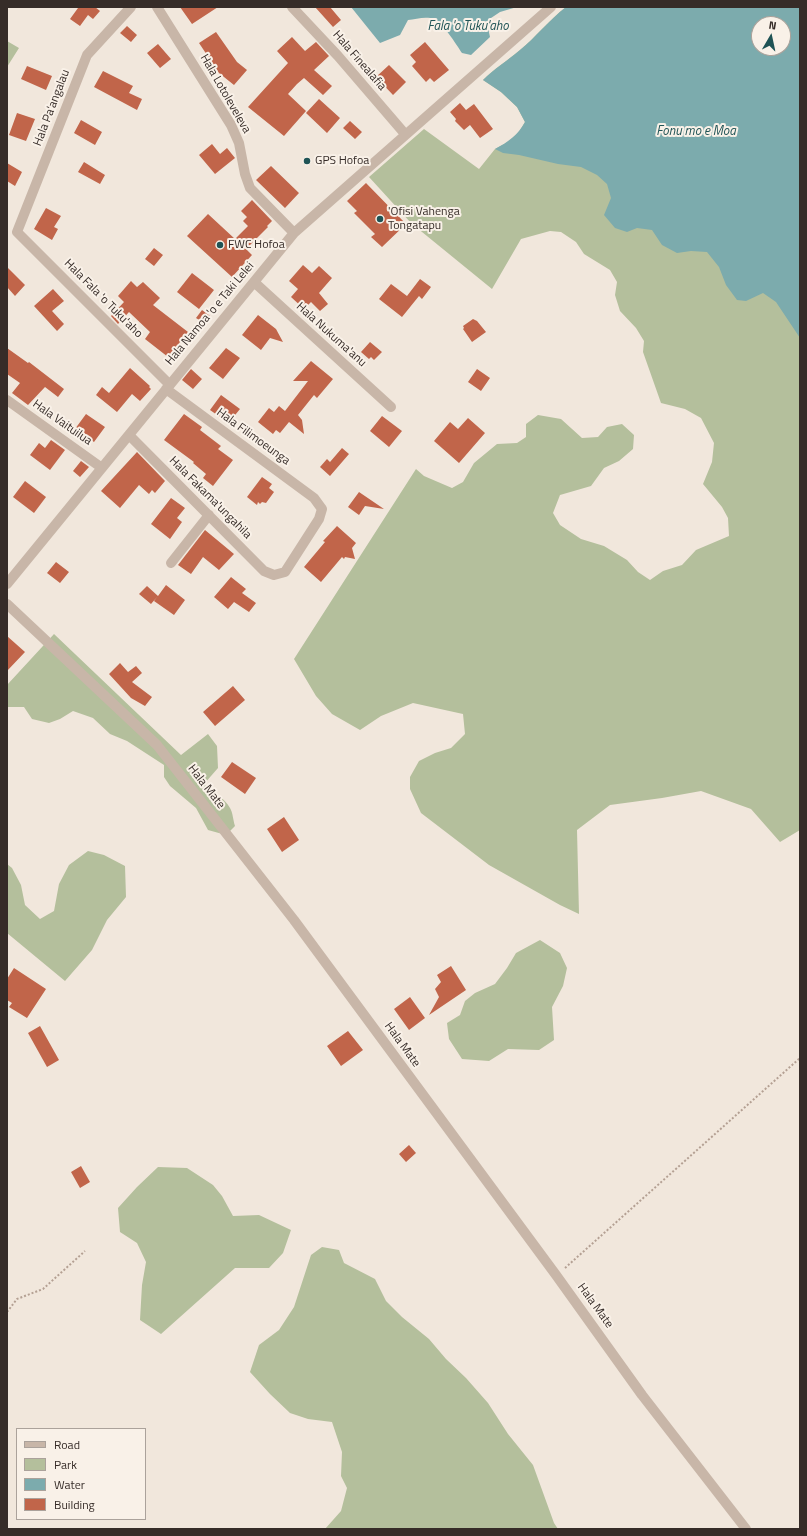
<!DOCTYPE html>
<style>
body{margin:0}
#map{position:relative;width:807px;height:1536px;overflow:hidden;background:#f1e7dc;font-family:"Titillium Web",sans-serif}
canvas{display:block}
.frame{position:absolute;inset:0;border:8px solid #362c28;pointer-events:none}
.legend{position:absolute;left:16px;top:1428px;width:130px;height:92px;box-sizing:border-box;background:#f9f1e8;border:1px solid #aba29b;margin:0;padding:5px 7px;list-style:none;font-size:12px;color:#362c28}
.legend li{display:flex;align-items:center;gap:8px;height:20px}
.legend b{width:20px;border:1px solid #aba29b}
.north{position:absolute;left:751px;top:16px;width:40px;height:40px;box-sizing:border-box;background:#f9f1e8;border:1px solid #aba29b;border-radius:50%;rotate:9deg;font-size:11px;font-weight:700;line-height:16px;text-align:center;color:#362c28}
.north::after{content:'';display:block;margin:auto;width:14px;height:18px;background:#1f5355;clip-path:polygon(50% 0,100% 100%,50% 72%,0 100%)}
</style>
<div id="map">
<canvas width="807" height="1536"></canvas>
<div class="frame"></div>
<ul class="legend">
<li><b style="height:5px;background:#c8b6a8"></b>Road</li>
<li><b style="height:11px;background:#b4bf9c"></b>Park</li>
<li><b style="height:11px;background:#7cabad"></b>Water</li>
<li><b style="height:11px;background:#c1654a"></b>Building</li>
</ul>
<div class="north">N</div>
</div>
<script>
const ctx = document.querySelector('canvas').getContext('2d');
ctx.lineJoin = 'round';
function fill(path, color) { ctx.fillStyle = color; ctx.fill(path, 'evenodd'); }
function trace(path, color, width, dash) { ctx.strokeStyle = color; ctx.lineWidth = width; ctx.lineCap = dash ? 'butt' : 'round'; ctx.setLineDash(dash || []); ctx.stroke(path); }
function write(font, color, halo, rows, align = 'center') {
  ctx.font = font + ' "Titillium Web",sans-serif'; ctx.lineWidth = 4; ctx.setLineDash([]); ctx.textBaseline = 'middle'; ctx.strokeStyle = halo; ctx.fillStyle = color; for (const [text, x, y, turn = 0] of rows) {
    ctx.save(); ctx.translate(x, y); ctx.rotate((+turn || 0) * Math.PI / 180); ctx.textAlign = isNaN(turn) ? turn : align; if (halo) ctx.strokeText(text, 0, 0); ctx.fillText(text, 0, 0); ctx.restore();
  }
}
const green = new Path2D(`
 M566 7 746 74 759 37V48L800 269V830L780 842 751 809 701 791 662 798 610 805 577 830 579 914 560 905 489 865 421 813 410 789V777L419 761 435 753 451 748 465 734 463 714 413 703 381 716 360 730 332 714 316 696 294 659 416 469 424 476 452 488 463 482 474 463 497 444 517 443 526 437V424L538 415 561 419 582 438 598 437 607 427 622 424 634 435 633 449 619 461 604 468 591 486 560 495 553 513 560 525 581 539 604 546 627 560 638 572 650 580 663 571 682 565 696 550 729 536 728 518 722 507 703 484 712 462 714 443 701 418 685 409 661 403 643 352 644 341 636 328 620 311 615 295 617 282 610 270 584 254 576 242 561 232 550 231 521 239 492 289 411 223 369 177 424 129 479 169 495 149 508 142 519 132 525 122 517 107 501 92 483 80C494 69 507 61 520 50 536 37 549 20 566 7Z
 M7 41 19 48 7 67Z
 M54 634 181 755 208 734 217 746 218 768 204 784C212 792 225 798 230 808 233 813 233 820 235 826L226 835 208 830 196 808 170 786 164 777V765L127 741 110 734 93 718 73 711 60 719 49 723 32 719 24 707H7V685Z
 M88 851 104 855 125 866 126 897 107 920 92 950 65 981 7 933V864L12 868 21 885 25 905 40 919 54 911 59 884 69 865Z
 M540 940 560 953 567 968 563 986 552 1007 554 1040 539 1050 508 1049 489 1061 462 1059 449 1039 447 1023 460 1015 465 1001 475 993 495 984 507 968 516 953Z
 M158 1167 187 1168 213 1185 222 1196 233 1216 259 1215 291 1230 283 1253 269 1268H235L161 1334 140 1320 142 1285 146 1262 137 1243 120 1232 118 1208 137 1187Z
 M322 1247 339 1250 344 1263 375 1279 386 1301 402 1317 429 1339 446 1359 466 1378 488 1403 508 1434 533 1465 554 1523 558 1529H325L341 1511 347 1488 341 1476 342 1452 332 1422 308 1419 290 1413 270 1394 250 1372 259 1345 279 1330 294 1307 311 1255Z`);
const water = new Path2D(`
 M351 7H517L500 12 491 18 488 28 490 37 471 55 462 53C456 44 443 23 434 19 426 16 416 19 408 20L400 35 380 43Z
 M566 7H800V338L776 302 763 293 746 301 737 300 726 285 719 267 707 252 691 251 677 253 662 245 652 230 637 228 627 232 615 228 604 215 611 198 607 184 597 175 581 167 558 164 519 155 503 153 495 149C508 142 518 135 525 122L517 107 501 92 483 80C494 69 507 61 520 50 536 37 549 20 566 7ZM759 24H783V48H759Z`);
const building = new Path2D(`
 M78 7H95L100 11 93 19 88 15 80 26 70 19 78 8Z
 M180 7H218L192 24Z
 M315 7H330L341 20 333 27Z
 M127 26 137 35 131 42 120 33Z
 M216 32 237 62 247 70 234 85 219 73 199 43Z
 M292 37 305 51 316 42 329 56 314 70 332 86 323 95 304 78 297 84 288 94 306 111 284 136 248 107 288 63 277 51Z
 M425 42 449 70 434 82 430 78 426 82 412 66 416 62 410 55Z
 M158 44 171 59 160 68 147 53Z
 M389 65 406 82 393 95 376 77Z
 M27 66 52 76 46 90 21 79Z
 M103 71 133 86 129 93 142 99 137 110 94 87Z
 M319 99 340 118 327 133 306 113Z
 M460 103 466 110 474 104 493 129 480 138 470 125 464 130 455 121 456 119 450 112Z
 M17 113 35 119 26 141 9 135Z
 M81 120 102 132 95 145 74 133Z
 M350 121 362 132 355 139 343 128Z
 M212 144 220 154 227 148 235 158 215 174 199 155Z
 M84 162 105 175 100 184 78 172Z
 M7 163 22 172 15 186 7 181Z
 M271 166 299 193 285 208 256 180Z
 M366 183 406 224 382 247 371 237 375 234 354 213 357 211 347 201Z
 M252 200 272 221 267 226 268 227 246 249 252 255 232 277 187 236 208 214 235 239 248 226 243 221 247 217 241 211Z
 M46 208 61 216 54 227 58 229 52 240 34 229Z
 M154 248 163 255 154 266 145 259Z
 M303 265 312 273 319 266 332 278 319 293 328 304 320 311 311 302 304 309 291 297 298 289 289 281Z
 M7 267 25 285 15 296 7 287Z
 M192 273 214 290 199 309 177 292Z
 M420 279 431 287 422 299 419 296 402 317 379 299 391 284 407 296Z
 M131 281 137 287 143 282 160 298 153 305 188 332 168 357 145 339 150 332 129 312 118 324 111 316 124 302 118 296Z
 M53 289 64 301 52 311 64 324 57 331 34 306Z
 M202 310 210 316 204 323 196 318Z
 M258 315 276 329 283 342 270 338 261 350 242 335Z
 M473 319 477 321 486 332 472 342 463 329 464 328 463 326Z
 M370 342 382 352 374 360 371 357 369 359 361 352Z
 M7 348 28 363 29 362 64 389 58 397 45 387 28 405 12 393 20 383 7 374Z
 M226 348 240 358 223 379 209 368Z
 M311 361 333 379 317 398 314 395 298 415 302 420 304 434 289 422 280 433 276 430 273 434 258 422 269 408 274 412 279 406 285 411 308 381H293Z
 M130 368 150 386 149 387 151 389 140 401 132 394 117 412 96 395 102 387 109 393Z
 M191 369 202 379 193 389 182 380Z
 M477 369 490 378 481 391 468 382Z
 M221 395 240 409 231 420 223 413 220 417 210 410Z
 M86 414 105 427 94 442 75 429Z
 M184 414 202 427 200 430 221 446 218 449 233 460 213 486 203 478 206 474 193 463 194 462 164 440Z
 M382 416 402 431 389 447 370 431Z
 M468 418 485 433 459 463 434 441 450 422 458 429Z
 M51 440 65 450 50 470 30 455 39 443 45 448Z
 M342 448 349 454 330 476 320 467 327 459 330 462Z
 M137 452 165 481 155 493 152 490 149 494 139 485 120 508 101 491Z
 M81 461 89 467 80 477 73 471Z
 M262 477 272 484 269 488 274 492 266 503 262 502 260 504 258 502 257 505 247 497Z
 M25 481 46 497 34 513 13 497Z
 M359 492 384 509 365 506 359 515 348 507Z
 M171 498 185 508 177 518 182 522 170 539 151 524Z
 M337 526 356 543 352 548 355 559 345 557 344 559 342 557 321 582 304 567 325 542 323 541Z
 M205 530 234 554 219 570 203 557 191 574 178 565Z
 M56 562 69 572 60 583 47 573Z
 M231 577 246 589 242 593 256 603 249 612 234 602 228 609 214 597Z
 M166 585 185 600 174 615 154 601 157 597 151 604 139 594 147 586 158 596Z
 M7 636 25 652 7 671Z
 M120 663 128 672 136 666 142 673 132 682 152 697 145 706 131 698 109 674Z
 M233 686 245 700 215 726 203 712Z
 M232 762 256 778 245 794 221 777Z
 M284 817 299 840 282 852 267 829Z
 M451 966 466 990 429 1015 439 997 435 989 441 982 437 975Z
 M14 968 46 989 27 1018 9 1007 12 1003 7 1000V979Z
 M410 997 425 1018 409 1030 394 1009Z
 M40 1026 59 1060 47 1067 28 1033Z
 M348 1031 363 1050 341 1066 327 1046Z
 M409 1145 416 1153 406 1162 399 1154Z
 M81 1166 90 1182 80 1188 71 1172Z`);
const path = new Path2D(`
 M565 1268 800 1058
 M7 1312 17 1299 43 1289 85 1251`);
const minor = new Path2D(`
 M131 7 87 55 17 232 169 384
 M157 7 231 125 239 143 245 174 250 188 294 233
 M292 7 338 56 405 134
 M254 282 391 407
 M7 400 102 468
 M129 435 264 571 274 575 285 572 319 519 322 509 314 498 166 389
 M171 563 209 515
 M7 584 294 233 551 7
 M7 604 157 745 294 920 556 1275 642 1395 746 1529`);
const markers = [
 [307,161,4,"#1f5355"],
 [380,219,4,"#1f5355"],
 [220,245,4,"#1f5355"]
];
const streetNames = [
 ["Hala Finealafia",359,61,49],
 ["Hala Lotoleveleva",225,94,60],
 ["Hala Pa'angalau",52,108,-69],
 ["Hala Fala 'o Tuku'aho",103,299,45],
 ["Hala Namoa 'o e Taki Lelei",210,314,-50],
 ["Hala Nukuma'anu",331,335,42],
 ["Hala Vaituilua",62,423,35],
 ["Hala Filimoeunga",253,437,36],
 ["Hala Fakama'ungahila",210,498,45],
 ["Hala Mate",206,787,52],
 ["Hala Mate",402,1045,54],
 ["Hala Mate",595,1306,54]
];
const poiNames = [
 ["GPS Hofoa",315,161],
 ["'Ofisi Vahenga",388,212],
 ["Tongatapu",388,226],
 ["FWC Hofoa",228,245]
];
const waterNames = [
 ["Fala 'o Tuku'aho",468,27],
 ["Fonu mo e Moa",696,132]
];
fill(green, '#b4bf9c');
fill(water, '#7cabad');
fill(building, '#c1654a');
trace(path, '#b4a093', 2, [2, 2]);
trace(minor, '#c8b6a8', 10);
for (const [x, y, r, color] of markers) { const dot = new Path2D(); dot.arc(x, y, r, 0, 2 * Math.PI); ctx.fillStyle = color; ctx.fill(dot); trace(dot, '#f9f1e8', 1.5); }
write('12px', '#362c28', '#f9f1e8', streetNames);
write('12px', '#362c28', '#f9f1e8', poiNames, 'left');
write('italic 13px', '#1f5355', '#f9f1e8', waterNames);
</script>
